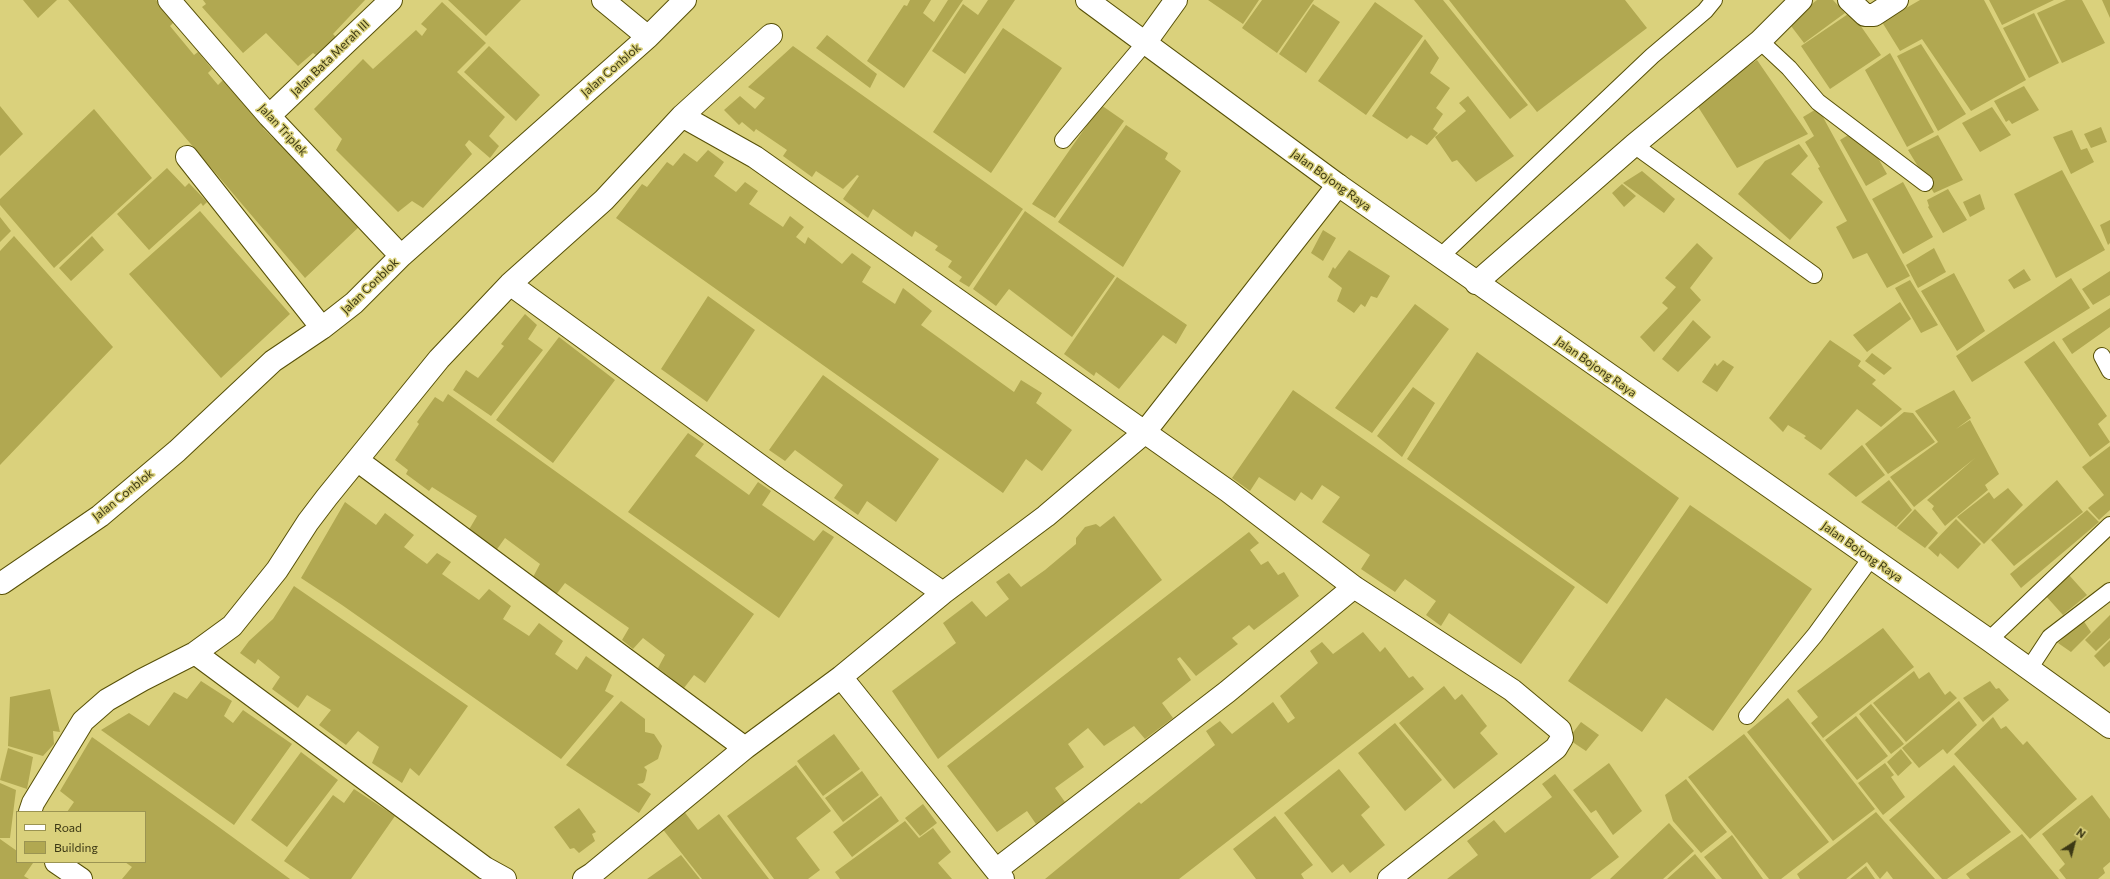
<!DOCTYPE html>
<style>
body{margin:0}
#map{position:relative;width:2110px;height:879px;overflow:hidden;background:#dad17c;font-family:Commissioner,sans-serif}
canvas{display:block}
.legend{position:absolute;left:16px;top:811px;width:130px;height:52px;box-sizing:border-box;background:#dad17c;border:1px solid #9b9452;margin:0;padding:5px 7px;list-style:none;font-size:12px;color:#3c3814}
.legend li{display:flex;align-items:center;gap:8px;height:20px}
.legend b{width:20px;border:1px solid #9b9452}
.north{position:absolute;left:2054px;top:823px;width:40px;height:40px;-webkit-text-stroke:3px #dad17c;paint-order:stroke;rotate:36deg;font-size:11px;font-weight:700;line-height:16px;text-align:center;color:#3c3814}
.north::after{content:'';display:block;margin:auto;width:14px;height:18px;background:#3c3814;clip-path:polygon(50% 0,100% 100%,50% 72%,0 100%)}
</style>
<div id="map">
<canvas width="2110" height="879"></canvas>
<ul class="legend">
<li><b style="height:5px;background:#fff"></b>Road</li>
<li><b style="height:11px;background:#b1a851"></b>Building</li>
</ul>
<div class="north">N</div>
</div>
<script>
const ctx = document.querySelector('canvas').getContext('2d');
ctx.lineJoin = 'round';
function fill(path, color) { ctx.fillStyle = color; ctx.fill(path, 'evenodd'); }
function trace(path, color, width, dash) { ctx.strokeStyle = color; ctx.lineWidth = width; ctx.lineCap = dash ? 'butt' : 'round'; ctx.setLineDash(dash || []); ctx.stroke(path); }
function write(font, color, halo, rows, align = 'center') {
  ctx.font = font + ' Commissioner,sans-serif'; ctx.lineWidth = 3; ctx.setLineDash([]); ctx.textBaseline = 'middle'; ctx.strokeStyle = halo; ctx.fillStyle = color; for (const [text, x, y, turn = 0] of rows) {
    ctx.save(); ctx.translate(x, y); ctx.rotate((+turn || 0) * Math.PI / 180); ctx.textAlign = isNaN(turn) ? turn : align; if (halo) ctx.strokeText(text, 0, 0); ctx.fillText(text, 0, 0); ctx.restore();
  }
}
const building = new Path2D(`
 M23 0H57L38 18Z
 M68 0H156L175 21 170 26 194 55 198 52 212 69 208 73 218 85 225 78 267 125 263 128 274 139 279 133 362 224 305 278Z
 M203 0H365L333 34 338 39 319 57 313 53 298 66 266 33 243 53 202 7 206 4Z
 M448 0H521L486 36Z
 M910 0H931L923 13 934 22 948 0H963L904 88 867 61 904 5 907 6Z
 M988 0H1015L965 74 932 51 963 4 978 15Z
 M1208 0H1259L1243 24Z
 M1262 0H1314L1277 53 1242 28Z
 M1414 0H1443L1528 105 1510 119Z
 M1449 0H1625L1647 28 1537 112Z
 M1817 0H1833L1845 13 1804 43 1788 22Z
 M1920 0H1984L2026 80 1971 111 1922 39 1900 51 1882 22Z
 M1989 0H2054L2002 25Z
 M2066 0H2082L2105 43 2062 63 2037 13Z
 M2102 0H2110V18Z
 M442 2 486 43 457 72 505 117 489 136 499 146 490 158 469 140 465 145 472 154 423 208 412 201 398 212 336 150 342 139 314 109 363 59 373 69 416 30 422 36 427 29 421 24Z
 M1375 2 1423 36 1366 115 1318 81Z
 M1313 4 1340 22 1306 73 1279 54Z
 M1851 12 1881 55 1830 89 1801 46Z
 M2034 13 2059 63 2029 78 2003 28Z
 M1003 28 1062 68 991 173 933 132Z
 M827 35 877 74 870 88 816 48Z
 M1425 39 1439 58 1430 73 1450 88 1436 108 1443 114 1433 129 1438 133 1427 145 1411 135 1407 139 1372 116Z
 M1921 44 1966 114 1938 131 1897 56Z
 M489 46 540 95 516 121 464 72Z
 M793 46 1023 209 969 287 959 281 962 277 948 267 952 261 935 250 938 246 915 231 912 237 873 209 868 218 843 199 859 176 857 175 843 189 816 171 812 177 783 156 787 150 756 129 754 132 742 122 739 125 724 110 740 96 755 109 765 98 748 87Z
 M1890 53 1934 132 1907 147 1865 70Z
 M1757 60 1808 134 1737 168 1695 102Z
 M2024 86 2039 110 2012 124 2009 120 2006 122 1994 101Z
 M1468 96 1514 156 1476 182 1457 160 1452 162 1435 137 1466 111 1459 103Z
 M1101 105 1124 121 1055 218 1032 204Z
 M0 106 23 134 0 156Z
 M1992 107 2011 135 1980 152 1962 123Z
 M1818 108 1910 276 1887 288 1867 253 1853 259 1836 227 1847 221 1818 168 1820 167 1805 142 1814 136 1803 117Z
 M94 109 152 178 54 268 0 205V199Z
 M1126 125 1168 153 1165 159 1181 171 1123 267 1058 222Z
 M2101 127 2107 142 2091 148 2084 134Z
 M2072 130 2081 150 2087 148 2094 162 2071 174 2053 137Z
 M1855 131 1867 151 1873 149 1887 174 1866 186 1840 140Z
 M1938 135 1963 180 1934 193 1908 150Z
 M1799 144 1808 156 1791 174 1823 202 1790 240 1738 194 1765 161Z
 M708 150 724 162 714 176 736 192 745 182 758 191 749 204 783 227 790 216 804 227 796 237 805 244 808 237 842 264 852 253 871 267 862 282 895 304 903 288 932 311 921 325 1014 392 1021 380 1042 393 1036 403 1072 430 1042 471 1026 459 1003 493 616 218 642 184 647 187 667 162 673 166 684 153 697 162Z
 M167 168 185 187 189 183 207 202 203 206 201 203 149 250 117 214Z
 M2062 170 2105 250 2056 278 2014 194Z
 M1642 171 1675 199 1664 213 1623 183Z
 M1903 182 1933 237 1903 254 1872 199Z
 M1622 184 1636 196 1624 207 1612 193Z
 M1948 189 1967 220 1943 233 1928 207 1929 206 1927 200Z
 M1980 194 1985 209 1970 217 1963 202Z
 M200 211 290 314 221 378 129 274Z
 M1025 211 1115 276 1072 337 1009 289 996 306 973 289Z
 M0 217 11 231 0 242Z
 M2110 220V243L2108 245 2100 225Z
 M1323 230 1336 238 1323 261 1311 253Z
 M14 236 113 347 0 465V251Z
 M92 236 104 250 71 281 59 268Z
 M1697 243 1713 258 1690 288 1701 300 1654 352 1640 337 1668 308 1662 303 1676 287 1665 278Z
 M1934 248 1946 272 1918 288 1906 265Z
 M1349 250 1390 276 1377 298 1371 296 1365 307 1361 304 1354 313 1337 301 1342 288 1328 277 1333 267 1335 269Z
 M2024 269 2031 280 2014 289 2008 280Z
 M2110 271V295L2093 305 2082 289Z
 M1954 273 1985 331 1957 351 1921 291Z
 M1117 277 1187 325 1176 344 1163 335 1119 389 1096 372 1094 376 1064 354Z
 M2071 278 2090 308 1972 382 1956 356Z
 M1910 280 1938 325 1921 333 1895 288Z
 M708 296 755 330 707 402 661 369Z
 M1900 302 1911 319 1867 352 1853 335Z
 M1415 304 1449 329 1372 433 1335 408Z
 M2110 308V327L2072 354 2062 339Z
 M525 314 537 325 528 339 543 350 491 416 453 390 466 370 478 378 504 346 501 344Z
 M1693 320 1711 337 1678 372 1662 359Z
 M559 337 615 380 553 463 496 420Z
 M1830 340 1861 361 1858 366 1876 380 1872 384 1902 409 1881 427 1857 409 1821 450 1804 438 1806 436 1788 425 1783 432 1769 418Z
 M2054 341 2107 416 2098 424 2110 442 2090 457 2024 362Z
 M1477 352 1679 498 1607 604 1407 459Z
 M1872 353 1892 368 1884 375 1865 361Z
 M1723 360 1734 367 1717 392 1702 382 1715 363 1717 366Z
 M823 375 939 459 896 522 867 501 858 515 834 498 843 485 795 450 785 461 769 450Z
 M1413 387 1435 403 1402 457 1377 436Z
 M1293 390 1575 587 1521 664 1449 613 1441 626 1426 615 1436 601 1405 579 1395 592 1361 569 1370 555 1322 522 1340 497 1322 485 1312 500 1301 492 1295 501 1259 477 1250 491 1232 478Z
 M1954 390 1971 418 1956 429 1970 420 1999 474 1985 485 1988 490 1945 526 1932 509 1934 506 1927 500 1975 458 1914 507 1890 477 1938 442 1915 411Z
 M448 394 754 614 705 683 694 675 684 688 658 668 665 655 643 638 633 649 622 640 629 628 565 583 555 596 532 579 540 564 505 538 495 552 467 533 477 516 432 487 429 491 406 474 408 470 395 460 419 424 417 422 435 397 443 402Z
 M1904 412 1913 413 1935 442 1888 474 1865 444Z
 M688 433 704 444 695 456 749 495 758 482 771 491 762 505 814 541 823 530 834 537 779 618 628 512Z
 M1862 445 1885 475 1856 497 1828 474Z
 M2110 446V510L2099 520 2088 508 2104 495 2082 467Z
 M1889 480 1912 510 1896 527 1861 502Z
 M2057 480 2083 512 2014 566 1991 540Z
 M2008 488 2023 505 1984 544 1957 517 1989 492 1994 499Z
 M345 502 376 525 385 513 414 535 404 547 427 564 437 553 451 562 442 574 479 600 489 589 511 606 503 619 529 636 539 623 563 641 555 654 577 670 586 656 612 675 605 691 614 696 561 759 342 605 301 578Z
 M1690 505 1812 589 1713 731 1666 698 1642 732 1568 681Z
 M1915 509 1938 533 1925 548 1897 528Z
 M2087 510 2099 522 2021 588 2010 574Z
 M1114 516 1162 580 938 759 892 691 956 643 943 623 972 601 986 617 1009 599 996 582 1009 573 1021 587 1045 570 1076 544V538L1085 527 1096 524 1100 527Z
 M1956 519 1981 544 1958 569 1940 553 1938 557 1928 548Z
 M1249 532 1259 543 1250 550 1261 565 1268 561 1278 575 1284 572 1299 596 1254 630 1249 625 1232 638 1238 644 1196 676 1180 657 1177 659 1191 680 1162 703 1173 718 1145 739 1134 726 1104 746 1088 728 1068 744 1084 767 1055 788 1065 802 1036 824 1027 811 997 832 947 766Z
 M2069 575 2087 595 2063 615 2045 595Z
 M294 586 468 706 419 776 410 768 402 783 372 763 379 747 358 731 346 745 319 725 331 710 307 695 298 708 272 689 280 677 258 659 255 664 240 653 249 641 273 619Z
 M2110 615V638L2096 651 2085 640Z
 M2083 620 2091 632 2071 652 2058 643Z
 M1883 628 1914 667 1823 738 1811 723 1818 717 1797 691Z
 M1363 632 1380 652 1385 647 1409 678 1413 676 1424 689 1179 879H1045L1139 802 1141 804 1215 745 1206 731 1220 721 1232 734 1273 702 1288 723 1295 718 1280 696 1318 663 1310 651 1322 642 1333 654Z
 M2110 640V662L2104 667 2094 656Z
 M1914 671 1919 679 1929 672 1945 695 1950 691 1957 698 1906 742 1873 703Z
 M201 681 232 701 224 716 233 723 243 710 292 744 234 825 101 730 129 713 149 726 174 692 187 699Z
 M1990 681 1996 689 1999 688 2009 700 1983 722 1963 698Z
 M1444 686 1455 700 1462 694 1487 726 1480 733 1498 754 1454 789 1399 723Z
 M50 689 60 732 53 731 54 744 43 756 8 746 10 697Z
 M1788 698 1875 809 1833 841 1747 732Z
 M621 701 645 719V732L654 734 662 746 658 759 644 767 647 770 645 780 643 783 637 784 651 794 639 813 566 765Z
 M1959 701 1977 725 1947 754 1943 749 1919 768 1902 748Z
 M1871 704 1904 744 1891 754 1859 714Z
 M1856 716 1888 756 1857 780 1825 740Z
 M1993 717 2001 729 2006 726 2023 745 2027 741 2077 799 2030 839 1954 754Z
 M1581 722 1599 735 1586 751 1568 739Z
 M1395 723 1442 780 1405 811 1358 753Z
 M834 734 860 769 823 796 797 761Z
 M1744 734 1829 842 1781 879H1769L1688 777Z
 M92 737 216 825 290 879H122L132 867 125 862H145V812H67L74 802 60 791Z
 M8 748 33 757 27 789 0 780Z
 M1901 749 1912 763 1898 776 1887 762Z
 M301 752 338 780 287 847 251 820Z
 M1609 763 1642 811 1613 835 1596 810 1591 813 1573 790Z
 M1885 763 1894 775 1891 777 1905 797 1883 815 1858 783Z
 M796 765 831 811 796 838 820 870 808 879H774L727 816Z
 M1954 765 2011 832 1947 879H1942L1889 820Z
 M1339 769 1370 807 1361 815 1385 845 1350 873 1343 864 1332 873 1284 813Z
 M862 771 879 795 843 822 825 798Z
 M1555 774 1619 857 1590 879H1447L1478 855 1467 841 1494 820 1505 833 1552 797 1542 784Z
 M1686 779 1727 832 1701 853 1673 821 1665 795Z
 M0 783 16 790 10 838H0Z
 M354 789 395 816 351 879H310L284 861 333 795 344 803Z
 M2092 795 2110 819V862L2103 868 2105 873 2098 879H2066L2059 870 2065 864 2042 834Z
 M881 796 899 821 852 857 833 832Z
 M923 804 937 823 920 836 905 818Z
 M579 808 596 832 592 834 595 841 579 853 574 848 570 849 554 827Z
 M683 810 698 830 719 814 769 879H702L661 827Z
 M1876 812 1935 879H1893L1887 871 1880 879 1867 862 1846 879H1800L1797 874Z
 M1275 816 1313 865 1301 874 1304 879H1256L1233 849Z
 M905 821 919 838 933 828 951 852 938 863 952 879H840L835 872Z
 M1669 823 1694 851 1663 879H1610Z
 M2022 834 2059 879H1970L1966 874Z
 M1732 835 1763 879H1722L1704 857Z
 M0 839 17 851V862L33 863 24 876 29 879H0Z
 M1695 854 1716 879H1667Z
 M681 855 700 879H647Z
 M1866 866 1875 879H1850Z`);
const service = new Path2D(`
 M1760 41 1789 68 1818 102 1925 183
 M1063 140 1145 43
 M1634 145 1814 275
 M1440 257 1652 56 1705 11 1714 0
 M2102 356 2110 371
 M1989 640 2110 525
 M2029 669 2050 637 2110 591
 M1747 716 1815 635 1871 558`);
const minor = new Path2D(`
 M169 0 269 116 401 256
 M603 0 648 37
 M1849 0 1865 15H1874L1897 0
 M1145 43 1176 0
 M269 116 391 0
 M682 116 755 157 1228 491 1354 587 1512 690 1560 730 1562 738 1556 748 1389 879
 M187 157 322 328
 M1476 283 1634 145 1760 41 1801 0
 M510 284 777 478 943 593 1046 516 1144 433 1338 185
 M357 460 745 748
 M2 583 100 516 177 451 273 361 322 328 354 303 401 256 648 37 685 0
 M195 653 485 868 505 879
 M841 677 1003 879
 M30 812 33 803 83 721 107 700 142 680 195 653 232 626 277 570 308 522 327 497 439 359 510 284 604 200 682 116 771 35
 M56 862 81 879
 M996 870 1227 692 1354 587
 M584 879 592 874 745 748 841 677 943 593`);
const tertiary = new Path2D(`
 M1087 0 1338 185 1989 640 2110 727`);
const streetNames = [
 ["Jalan Bata Merah III",330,58,-44],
 ["Jalan Conblok",611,70,-41],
 ["Jalan Triplek",283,130,47],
 ["Jalan Bojong Raya",1331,180,36],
 ["Jalan Conblok",370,286,-44],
 ["Jalan Bojong Raya",1596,367,35],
 ["Jalan Conblok",123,495,-39],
 ["Jalan Bojong Raya",1862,552,35]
];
fill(building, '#b1a851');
trace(service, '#575007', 18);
trace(minor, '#575007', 24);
trace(tertiary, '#575007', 24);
trace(service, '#fff', 16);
trace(minor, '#fff', 22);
trace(tertiary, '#fff', 22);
write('12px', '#3c3814', '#dad17c', streetNames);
</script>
